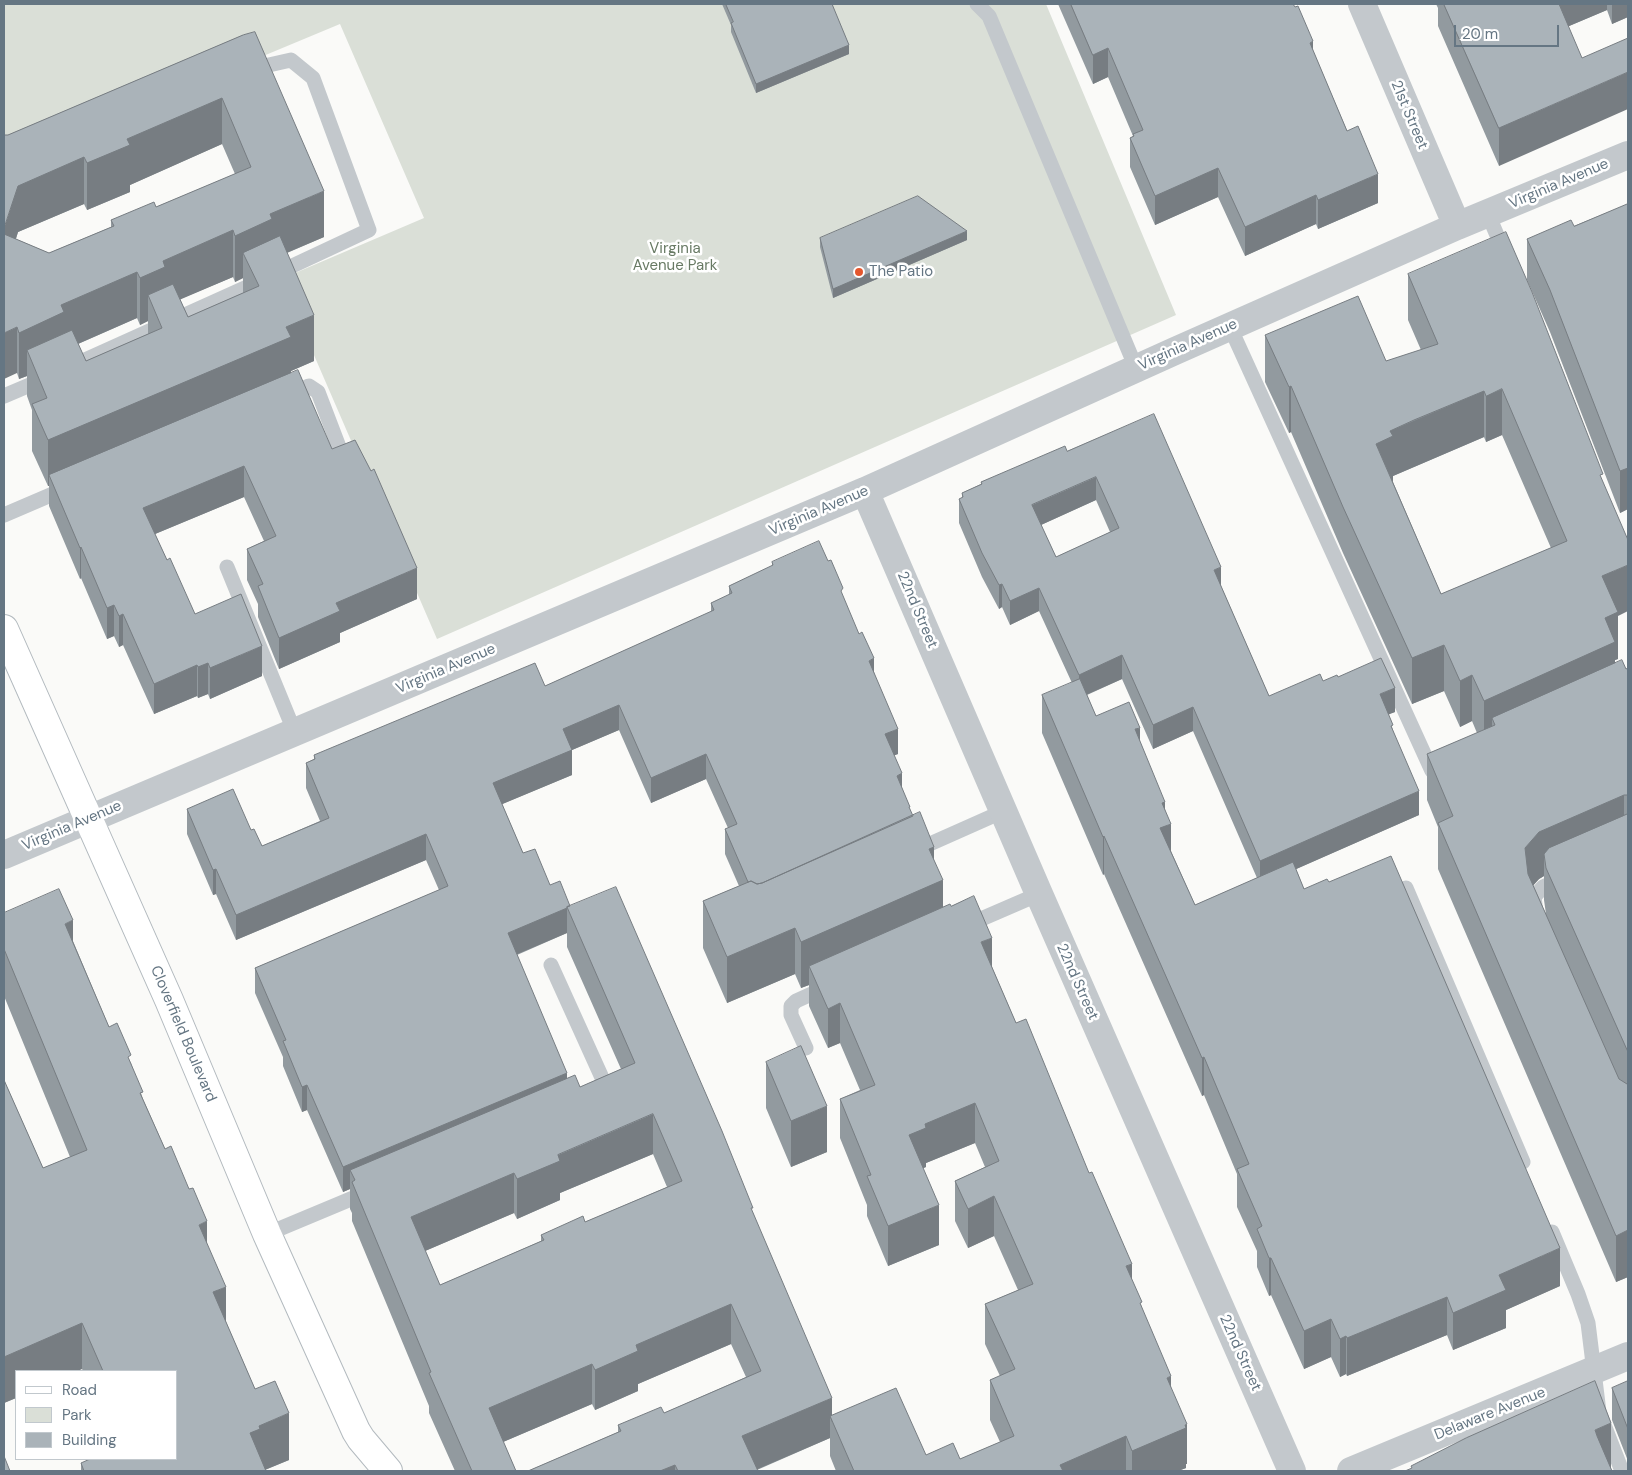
<!DOCTYPE html>
<style>
body{margin:0}
#map{position:relative;width:1632px;height:1475px;overflow:hidden;background:#fafaf8;font-family:"DM Sans",sans-serif}
canvas{display:block}
.frame{position:absolute;inset:0;border:5px solid #657683;pointer-events:none}
.legend{position:absolute;left:15px;top:1370px;width:162px;height:90px;box-sizing:border-box;background:#fff;border:1px solid #c1c8cd;margin:0;padding:6px 9px;list-style:none;font-size:15px;color:#657683}
.legend li{display:flex;align-items:center;gap:10px;height:25px}
.legend b{width:25px;border:1px solid #c1c8cd}
.scale{position:absolute;left:1454px;top:25px;width:105px;height:22px;box-sizing:border-box;border:2px solid #657683;border-top:0;padding-left:6px;font-size:15px;line-height:18px;white-space:nowrap;color:#657683;-webkit-text-stroke:4px #fff;paint-order:stroke}
</style>
<div id="map">
<canvas width="1632" height="1475"></canvas>
<div class="frame"></div>
<ul class="legend">
<li><b style="height:6px;background:#fff"></b>Road</li>
<li><b style="height:14px;background:#dadfd7"></b>Park</li>
<li><b style="height:14px;background:#aab3b9"></b>Building</li>
</ul>
<div class="scale">20 m</div>
</div>
<script>
const ctx = document.querySelector('canvas').getContext('2d');
ctx.lineJoin = 'round';
function fill(path, color) { ctx.fillStyle = color; ctx.fill(path, 'evenodd'); }
function trace(path, color, width, dash) { ctx.strokeStyle = color; ctx.lineWidth = width; ctx.lineCap = dash ? 'butt' : 'round'; ctx.setLineDash(dash || []); ctx.stroke(path); }
function write(font, color, halo, rows, align = 'center') {
  ctx.font = font + ' "DM Sans",sans-serif'; ctx.lineWidth = 5; ctx.setLineDash([]); ctx.textBaseline = 'middle'; ctx.strokeStyle = halo; ctx.fillStyle = color; for (const [text, x, y, turn = 0] of rows) {
    ctx.save(); ctx.translate(x, y); ctx.rotate((+turn || 0) * Math.PI / 180); ctx.textAlign = isNaN(turn) ? turn : align; if (halo) ctx.strokeText(text, 0, 0); ctx.fillText(text, 0, 0); ctx.restore();
  }
}
const green = new Path2D(`
 M4 4H1046L1176 315 437 639 281 279 424 218 340 24 4 164Z`);
const lane = new Path2D(`
 M977 4 989 16 1136 368
 M1488 214 1505 254
 M1230 327 1432 771 1439 773
 M67 368 258 282 369 230 313 78 291 60 251 69
 M288 395 309 386 318 392 344 460
 M4 396 44 379
 M4 515 67 488
 M227 567 295 733
 M914 851 1004 811
 M1406 888 1523 1162
 M1536 912 1534 897 1543 887 1562 878
 M965 926 1039 894
 M551 965 608 1091 603 1093
 M806 1048 791 1015V1006L796 1001 827 987
 M1552 1232 1578 1294 1588 1323 1599 1412 1622 1471
 M267 1234 370 1191`);
const street = new Path2D(`
 M1362 4 1457 226
 M865 491 1039 894 1292 1471
 M4 855 865 491 1175 351 1457 226 1628 155
 M1351 1471 1628 1356`);
const secondary = new Path2D(`
 M4 629 169 1000 267 1234 356 1431 361 1439 388 1471`);
const wall = new Path2D(`
 M722 4H832L849 54 756 93 731 32V25Z
 M1058 4H1293L1378 203 1318 229 1316 224 1245 256 1218 197 1155 225 1130 167V138L1133 136 1108 77 1093 84Z
 M1436 4H1628V17L1612 24 1607 10 1569 26 1499 166 1438 26V8Z
 M243 35 324 237 287 253 314 361 291 371V373L332 449 417 599 340 633V642L279 669 258 617V604L247 580V549L264 541 244 497 155 534 167 560 195 614 262 676 210 699 208 694 198 698 197 696 154 714 123 645 119 647 114 636 107 639 81 578 80 579 49 506V486H48L32 451V410L27 396V376L19 379 17 373 8 135ZM222 144 235 174 156 207 111 220V227L49 253 16 239 18 232 84 204 87 210 130 192V185ZM233 277 235 282 243 278V293L188 317 180 299ZM137 318 140 325 148 321V334L86 361 78 344Z
 M1628 204V509L1620 513 1550 332 1527 280V239L1574 226Z
 M820 238 967 240 833 298 820 247Z
 M1408 274 1603 482 1618 616V659L1615 660V663L1626 669 1628 668V1277L1616 1282 1438 869V827L1427 800V754L1477 733 1472 721 1460 727 1444 691 1412 704 1343 553 1291 432 1289 433 1265 382V335L1386 361 1421 350 1408 320ZM1502 435 1551 548 1441 594 1393 482V476L1484 437 1486 442ZM1544 876V900L1546 914 1533 885 1539 879Z
 M1067 451 1221 586 1269 696 1338 677 1395 712 1388 714 1419 815 1296 869 1304 889 1560 1286 1506 1310V1328L1453 1350 1447 1335 1347 1376 1346 1374 1340 1377 1331 1357 1304 1369 1271 1295 1269 1296 1257 1267V1251L1237 1207V1174L1204 1095 1202 1096 1104 874 1103 875 1042 733V695L1072 683 1039 611 1010 625 1002 607 999 609 982 577 959 523V499L962 498V493L981 484V482ZM1096 500 1110 532 1056 557 1041 525ZM1122 679 1153 749 1193 731 1257 878 1195 905 1171 851 1165 809 1140 742 1096 716 1087 695Z
 M772 562 843 597 874 672 898 754 894 755 902 788 910 811 934 861 943 907 951 906 992 967 1016 1023 1132 1280 1171 1388 1187 1464H1186V1468L1178 1471H836L830 1456V1438L757 1470 758 1471H528L618 1432V1425L664 1413 746 1377 731 1344 638 1384V1391L595 1410 592 1404 503 1442 516 1471H455L429 1413V1406L352 1221V1213L350 1209V1189L343 1192 307 1110 302 1112 283 1066V1057L255 993V968L439 890 426 860 236 940 216 894 213 895 187 834V809L251 830 262 846 320 821 306 788V763L314 759V755L545 686 711 612V603L729 595V586L772 566ZM619 730 651 803 706 779 728 828 725 829V854L739 886 703 901V948L727 1003 795 974 801 988 809 985V1006L828 1048 840 1043 860 1090 840 1099V1138L867 1205V1216L888 1266 939 1245 923 1168 926 1167V1163L975 1143 985 1167 955 1181V1221L968 1248 994 1236 1018 1290 985 1304V1344L1000 1376 990 1380V1420L1000 1442 960 1459 926 1455 832 1415 753 1213 570 906 550 885 523 853 502 804 572 775V750ZM567 933V947L621 1069 580 1087 567 1079 517 955ZM653 1154 667 1187 585 1222 541 1235V1241L440 1285 425 1251 514 1213 517 1219 560 1200V1193Z
 M4 913 73 941 109 1027 131 1063 143 1099 207 1244 226 1322 255 1389 289 1460 265 1470 266 1471H81V1463L176 1459V1371H83L82 1369 16 1371V1398L4 1403V1080L43 1168 70 1157 4 996Z
 M766 1062 827 1152 791 1167 766 1108Z
 M1628 1381V1461L1612 1420V1388Z`);
const shadedWall = new Path2D(`
 M1555 4H1607V10L1555 32Z
 M1612 4H1628V17L1612 24Z
 M1313 41V70L1310 43Z
 M849 45V54L756 93V84Z
 M1108 48V77L1093 84V55Z
 M1628 72V109L1499 166V128Z
 M222 98V144L130 185V192L87 210V163L127 139Z
 M84 157V204L18 232 4 274V228L18 186Z
 M1218 168V197L1155 225V196Z
 M1378 174V203L1318 229V200Z
 M324 191V237L272 259 243 253V278L235 282V236L270 214Z
 M1316 195V224L1245 256V227Z
 M233 230V277L165 306 148 295V321L140 325V278L163 261Z
 M967 231V240L833 298V289Z
 M137 272V318L64 350H27V376L19 379V333L61 305Z
 M314 315V361L291 371V384L49 475V486H48V440L286 327Z
 M17 327V373L4 379V333Z
 M1291 386V432L1289 433V387Z
 M1502 389V435L1486 442V396Z
 M1484 391V437L1393 476V483L1376 444 1390 431Z
 M244 466V497L143 539V508Z
 M1628 468V509L1620 513V471Z
 M1096 477V500L1032 529V505Z
 M81 547V578L80 579V548Z
 M1628 565V611L1618 616V659L1615 660V689L1495 725 1492 718V744L1484 747V701L1602 576Z
 M1221 567V591L1214 570Z
 M417 568V599L340 633V642L279 669V638L336 603Z
 M1002 584V607L999 609V585Z
 M1039 588V611L1010 625V601Z
 M114 605V636L107 639V608Z
 M123 614V645L119 647V616Z
 M1444 645V691L1412 704V658Z
 M262 646V676L210 699V668Z
 M1122 655V679L1079 698V675Z
 M874 658V684L869 661Z
 M208 663V694L198 698V667Z
 M197 665V696L154 714V684Z
 M1472 675V721L1460 727V681Z
 M1395 688V712L1380 718V694Z
 M619 705V730L572 750V775L493 808V783L563 729Z
 M1193 707V731L1153 749V725Z
 M1140 728V766L1135 729Z
 M898 729V754L885 759V734Z
 M706 754V779L651 803V778Z
 M902 773V799L897 776Z
 M1419 791V815L1260 885V861Z
 M1624 795V841L1544 854V876L1539 879 1525 895V848L1539 832Z
 M1165 802V826L1171 824V861L1160 828 1162 803Z
 M426 834V860L236 940V915Z
 M1104 836V874L1103 875V837Z
 M934 847V883L943 880V926L809 966V985L801 988V942L929 849Z
 M216 869V894L213 895V870Z
 M567 908V933L508 958V933Z
 M73 920V967L65 924Z
 M795 928V974L727 1003V957Z
 M992 938V977L981 942Z
 M840 1003V1043L828 1048V1009Z
 M1204 1057V1095L1202 1096V1058Z
 M567 1073V1098L355 1180 350 1170V1189L343 1192V1167Z
 M307 1085V1110L302 1112V1087Z
 M975 1103V1143L926 1163V1167L909 1174V1135L925 1124Z
 M827 1106V1152L791 1167V1121Z
 M653 1114V1154L560 1193V1200L517 1219V1179L558 1155Z
 M514 1173V1213L411 1257V1217Z
 M994 1196V1236L968 1248V1209Z
 M939 1205V1245L888 1266V1226Z
 M207 1221V1267L199 1225Z
 M1628 1230V1277L1616 1282V1236Z
 M1560 1248V1286L1506 1310V1328L1453 1350V1313L1499 1275Z
 M1269 1258H1271V1295L1269 1296Z
 M1132 1264V1303L1126 1266Z
 M226 1287V1333L213 1292Z
 M1447 1297V1335L1347 1376V1338Z
 M731 1304V1344L638 1384V1391L595 1410V1370L636 1345Z
 M1331 1319V1357L1304 1369V1331Z
 M82 1323V1369L78 1371H16V1398L4 1403V1357Z
 M1346 1336V1374L1340 1377V1339Z
 M592 1364V1404L489 1448V1408Z
 M1171 1376V1415L1167 1378Z
 M832 1398V1422L830 1416V1438L753 1471 742 1436Z
 M289 1413V1460L262 1471 250 1433 259 1426Z
 M1611 1423V1469L1606 1471 1595 1430Z
 M1187 1424V1464H1186V1468L1178 1471H1132V1451Z
 M1126 1436V1471H1060V1465Z
 M675 1465V1471H660Z`);
const building = new Path2D(`
 M726 4H832L849 45 756 84 731 23 733 22Z
 M1071 4H1293L1295 7 1298 6 1313 41 1310 43 1347 131 1358 126 1378 174 1318 200 1316 195 1245 227 1218 168 1155 196 1130 138 1134 136 1133 134 1143 130 1108 48 1093 55Z
 M1444 4H1559L1582 58 1628 38V72L1499 128Z
 M255 32 324 191 270 214 272 219 235 236 233 230 163 261 165 267 140 278 137 272 61 305 64 312 19 333 17 327 4 333V234L49 253 114 226 111 220 154 202 156 207 251 167 222 98 127 139 130 145 87 163 84 157 18 186 4 228V135H8L243 35Z
 M918 196 967 231 833 289 820 238Z
 M1628 204V468L1620 471 1550 290 1527 239 1571 220 1574 226Z
 M1506 232 1532 292 1603 474 1600 475 1628 540V565L1602 576 1618 612 1605 618 1615 642 1484 701 1472 675 1460 681 1444 645 1412 658 1343 507 1291 386 1289 387 1265 335 1358 296 1386 361 1438 344 1408 274ZM1502 389 1567 541 1441 594 1376 444 1393 436 1390 431 1414 420 1484 391 1486 396Z
 M280 236 314 315 286 327 291 337 48 440 32 404 47 398 27 350 72 330 86 361 162 328 148 295 173 284 188 317 259 286 243 253Z
 M298 370 332 449 355 440 371 471 374 469 417 568 336 603 340 611 279 638 258 586 263 584 247 549 276 536 244 466 143 508 167 560 170 558 195 614 241 594 262 646 210 668 208 663 198 667 197 665 154 684 123 614 119 616 114 605 107 608 81 547 80 548 49 475Z
 M1154 414 1221 567 1214 570 1269 696 1320 674 1323 681 1337 675 1338 677 1381 658 1395 688 1380 694 1393 725 1391 726 1419 791 1260 861 1193 707 1153 725 1122 655 1079 675 1039 588 1010 601 1002 584 999 585 982 553 959 499 963 497 962 493 982 484 981 482 1065 446 1067 451ZM1096 477 1119 528 1056 557 1032 505Z
 M819 541 828 561 831 560 843 588 841 591 859 634 862 632 874 658 869 661 898 729 885 734 902 773 897 776 910 807H909L913 816 762 883 757 884 751 881 748 882 725 829 737 824 706 754 651 778 619 705 563 729 572 750 493 783 523 853 535 849 550 885 560 881 570 906 567 907V908L508 933 567 1073 343 1167 307 1085 302 1087 283 1041 286 1040 255 968 448 886 426 834 236 915 216 869 213 870 187 809 233 789 251 830 254 829 262 846 329 818 306 763 315 759 314 755 535 663 545 686 714 610 711 603 732 593 729 586 773 565 772 562Z
 M1622 660 1626 669 1628 668V795H1624L1539 832 1525 848 1528 874 1619 1079 1627 1084H1628V1230L1616 1236 1438 823 1453 816 1427 754 1495 725 1492 718Z
 M1080 679 1096 716 1129 702 1140 728 1135 729 1165 802 1162 803 1171 824 1160 828 1195 905 1293 862 1304 889 1327 879 1329 882 1391 856 1560 1248 1499 1275 1506 1290 1453 1313 1447 1297 1347 1338 1346 1336 1340 1339 1331 1319 1304 1331 1271 1258H1269L1257 1229 1262 1226 1237 1169 1249 1164 1204 1057 1202 1058 1104 836 1103 837 1042 695Z
 M920 812 934 847 929 849 943 880 801 942 795 928 727 957 703 901 751 881 757 884 762 883Z
 M1628 814V1052L1546 868 1544 854 1549 848Z
 M616 887 722 1131 753 1208H751L832 1398 742 1436 758 1471H678L675 1465 660 1471H528L621 1431 618 1425 661 1407 664 1413 761 1371 731 1304 636 1345 638 1351 595 1370 592 1364 489 1408 516 1471H472L429 1373 431 1372 352 1182 355 1180 350 1170 575 1075 580 1087 635 1063 567 907ZM653 1114 682 1181 585 1222 583 1216 541 1235 544 1240 440 1285 411 1217 514 1173 517 1179 560 1161 558 1155Z
 M59 889 73 920 65 924 109 1027 117 1023 131 1055 128 1057 143 1092 140 1093 165 1149 171 1146 189 1189 193 1188 207 1221 199 1225 226 1287 213 1292 255 1389 275 1381 289 1413 259 1426 260 1429 250 1433 266 1471H84L81 1463 90 1459H176V1371H103L82 1323 4 1357V1080L43 1168 87 1150 4 949V913Z
 M974 896 992 938 981 942 1016 1023 1026 1019 1089 1173 1092 1172 1132 1264 1126 1266 1142 1302 1140 1303 1171 1376 1167 1378 1187 1424 1185 1425 1186 1428 1132 1451 1126 1436 1060 1465 1063 1471H854L830 1416 896 1388 926 1455 953 1443 960 1459 1014 1436 990 1380 1015 1369 985 1304 1033 1284 994 1196 968 1209 955 1181 999 1161 975 1103 925 1124 926 1128 909 1135 939 1205 888 1226 867 1176 871 1175 840 1099 875 1085 840 1003 828 1009 809 966 950 904 951 906Z
 M801 1046 827 1106 791 1121 766 1062Z
 M1595 1381 1611 1423 1595 1430 1597 1436 1612 1471H1405L1412 1468 1411 1466 1466 1438Z
 M1628 1381V1429L1612 1388Z
 M4 1456 10 1471H4Z`);
const markers = [
 [859,272,5,"#e4572e"]
];
const streetNames = [
 ["21st Street",1409,115,67],
 ["Virginia Avenue",1559,184,-23],
 ["Virginia Avenue",1188,345,-24],
 ["Virginia Avenue",819,511,-23],
 ["22nd Street",917,610,67],
 ["Virginia Avenue",446,669,-23],
 ["Virginia Avenue",72,826,-23],
 ["22nd Street",1077,982,66],
 ["Cloverfield Boulevard",183,1034,67],
 ["22nd Street",1240,1353,66],
 ["Delaware Avenue",1490,1414,-22]
];
const parkNames = [
 ["Virginia",675,249],
 ["Avenue Park",675,266]
];
const poiNames = [
 ["The Patio",869,272]
];
fill(green, '#dadfd7');
trace(secondary, '#b3babf', 30);
trace(lane, '#c3c8cc', 15);
trace(street, '#c3c8cc', 28);
trace(secondary, '#fff', 28);
fill(wall, '#929a9f');
fill(shadedWall, '#777d82');
fill(building, '#aab3b9');
trace(building, '#777d82', 1);
for (const [x, y, r, color] of markers) { const dot = new Path2D(); dot.arc(x, y, r, 0, 2 * Math.PI); ctx.fillStyle = color; ctx.fill(dot); trace(dot, '#fff', 2); }
write('15px', '#657683', '#fff', streetNames);
write('15px', '#687a64', '#fff', parkNames);
write('15px', '#657683', '#fff', poiNames, 'left');
</script>
